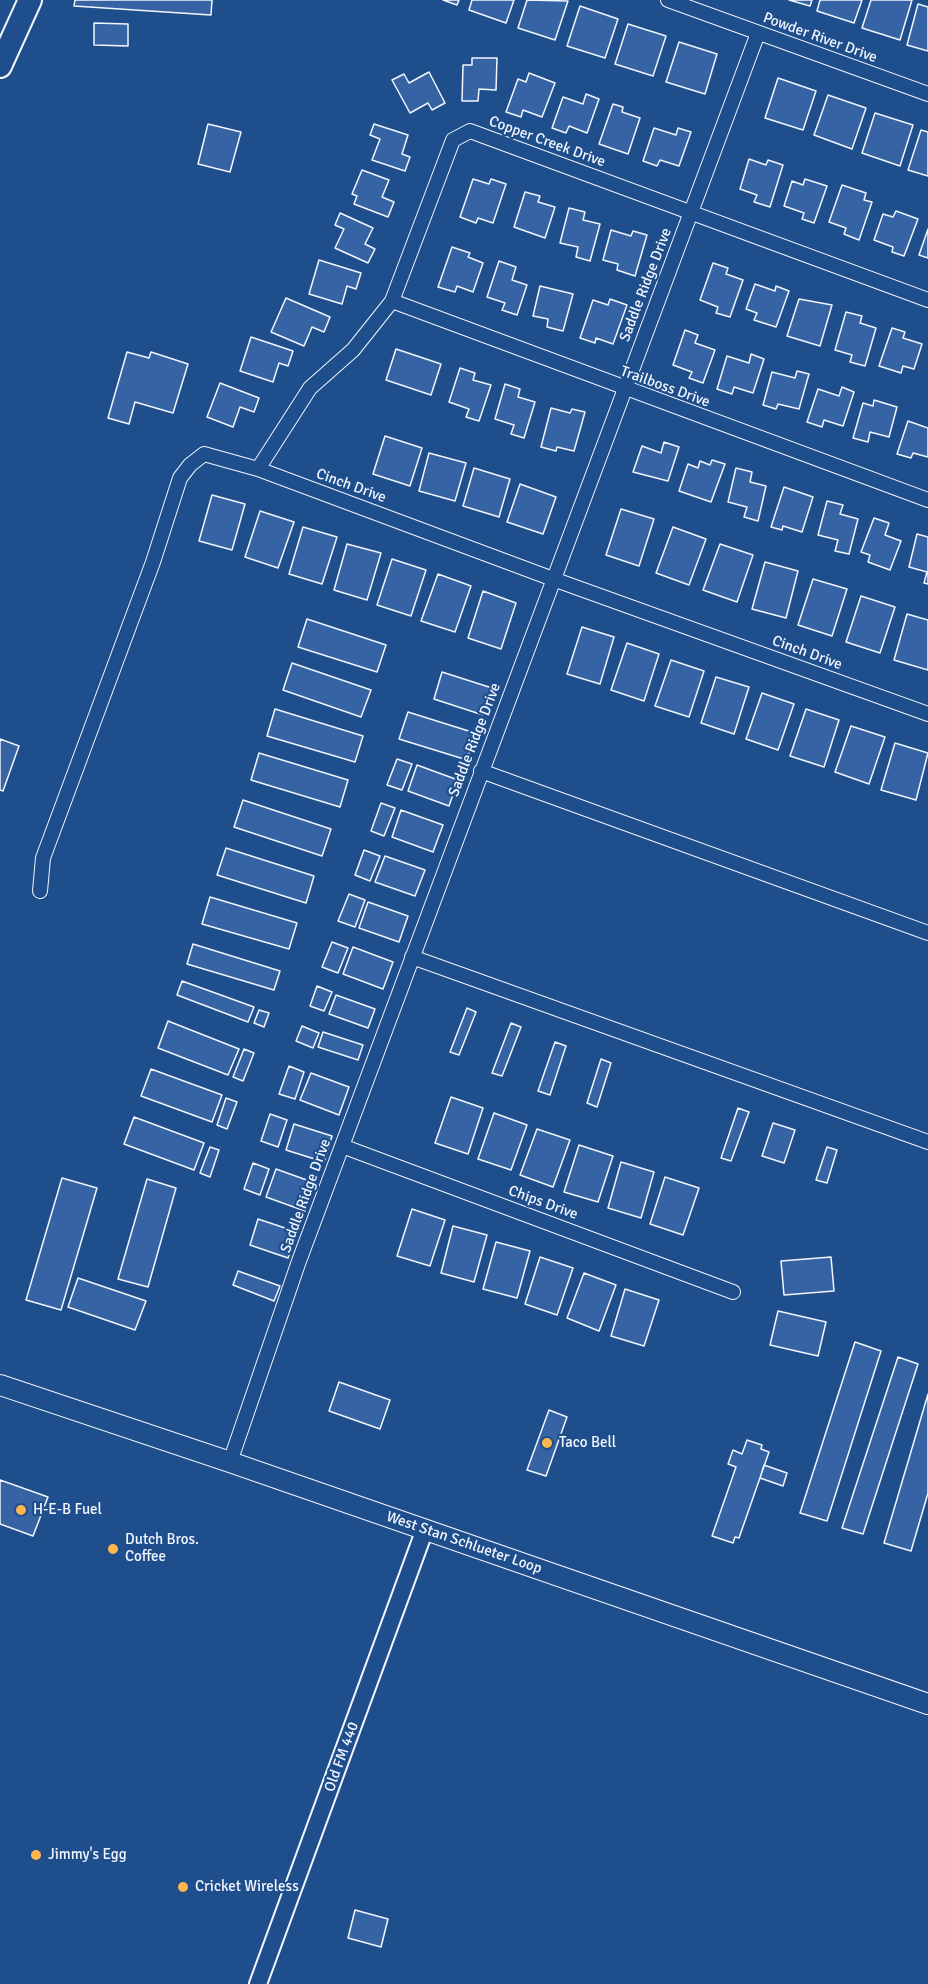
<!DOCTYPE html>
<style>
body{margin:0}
canvas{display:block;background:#1f4e8c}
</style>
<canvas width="928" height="1984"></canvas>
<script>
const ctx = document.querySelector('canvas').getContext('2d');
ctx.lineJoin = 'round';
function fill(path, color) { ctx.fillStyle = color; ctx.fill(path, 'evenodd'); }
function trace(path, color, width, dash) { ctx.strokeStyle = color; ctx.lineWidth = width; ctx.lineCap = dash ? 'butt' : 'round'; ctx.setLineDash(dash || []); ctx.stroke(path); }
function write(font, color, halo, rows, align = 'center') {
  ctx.font = font + ' Signika,sans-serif'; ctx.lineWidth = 4.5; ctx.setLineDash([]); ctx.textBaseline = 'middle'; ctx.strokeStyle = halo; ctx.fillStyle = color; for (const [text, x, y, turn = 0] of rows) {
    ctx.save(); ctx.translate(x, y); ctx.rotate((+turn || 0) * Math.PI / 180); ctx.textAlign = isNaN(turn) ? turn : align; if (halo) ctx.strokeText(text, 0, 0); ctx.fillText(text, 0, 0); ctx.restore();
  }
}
const building = new Path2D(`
 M75 0H212L211 15 74 6Z
 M443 0H459L457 5Z
 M472 0H514L506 23 469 10Z
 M527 0 568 1 555 40 518 28Z
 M789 0H812L810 6Z
 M820 0H862L854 23 817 11Z
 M871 0H912L900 40 862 28Z
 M918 4 928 7V51L907 45Z
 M580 6 618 19 605 58 567 46Z
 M94 23 128 24V46L94 45Z
 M628 24 666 36 653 76 615 64Z
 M679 42 717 54 705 94 666 82Z
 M472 58H497L496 90 479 89 478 101H462L463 65H472Z
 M429 72 445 103 432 110 428 103 410 113 392 80 404 74 409 83Z
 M529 73 555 83 542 117 523 110 521 117 506 112 518 79 526 82Z
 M778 78 816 91 803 130 765 118Z
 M586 94 599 99 587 133 569 126 566 133 552 128 563 97 583 104Z
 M828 95 866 108 852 149 814 135Z
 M613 104 623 107 622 112 640 118 628 154 599 144Z
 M875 113 913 125 900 166 862 153Z
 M208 124 241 132 230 172 198 164Z
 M374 124 408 135 402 154 410 157 405 171 372 160 380 139 370 135Z
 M654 128 676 135 678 128 691 132 679 166 660 160 657 166 643 161Z
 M921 130 928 132V176L908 170Z
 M749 159 766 165 768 160 783 165 770 207 754 202 757 195 740 189Z
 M362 170 389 180 382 197 394 202 388 217 354 204 357 196 352 194Z
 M473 179 489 184 491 179 506 184 493 223 478 218 476 223 460 217Z
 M805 179 827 186 814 223 802 219 804 213 784 206 792 181 803 185Z
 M842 185 866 193 864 200 872 202 859 240 844 234 846 228 829 222Z
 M525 192 540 196 538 202 555 207 545 238 514 227Z
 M569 208 585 212 583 220 600 224 590 261 576 257 578 247 560 243Z
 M896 211 918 219 904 256 892 252 893 247 874 240 883 214 893 217Z
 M340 213 373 228 365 244 375 249 368 263 335 248 344 229 335 225Z
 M928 229V258L919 255Z
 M611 230 631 236 633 231 647 235 635 276 617 270 618 264 603 260Z
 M452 247 470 253 468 257 483 263 473 292 457 286 455 292 438 287Z
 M319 260 361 273 356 289 347 286 342 304 309 294Z
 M499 261 516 267 512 280 527 285 517 315 502 310 505 303 487 297Z
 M713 263 728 268 726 274 743 280 730 317 716 313 718 307 700 300Z
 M755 284 775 291 776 286 789 291 776 327 754 320 757 313 746 309Z
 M540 286 573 294 563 331 547 327 548 319 533 316Z
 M286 298 330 317 324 332 312 327 304 346 271 332Z
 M610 299 627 305 613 344 596 338 595 343 580 338 593 300 608 305Z
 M799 299 832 305 820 346 787 336Z
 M846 312 862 316 860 323 876 328 865 366 850 362 852 355 835 350Z
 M892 328 905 332 903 338 922 344 914 369 903 366 901 373 879 366Z
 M685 330 698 335 695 343 715 350 703 383 689 378 692 372 673 365Z
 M251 337 293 351 288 366 279 363 273 382 240 371Z
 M396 349 441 364 431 395 386 380Z
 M127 352 149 358 151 352 188 364 173 413 135 402 129 424 108 418Z
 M751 354 764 359 753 393 734 387 732 394 717 389 727 356 749 363Z
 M460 368 475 373 473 380 491 385 479 421 466 417 469 409 449 402Z
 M797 371 809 374 799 409 778 404 776 409 763 405 772 372 795 378Z
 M220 383 259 398 254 412 240 407 233 427 207 417Z
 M505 384 520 389 518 397 535 402 524 438 511 434 514 425 495 419Z
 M842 387 854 392 843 426 824 420 822 427 807 422 818 389 839 396Z
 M874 400 897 407 889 437 870 432 868 442 853 438 863 403 873 406Z
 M551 408 570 413 572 409 585 412 574 451 557 447 556 451 541 447Z
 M908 421 928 428V457L913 453 911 458 897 454Z
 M385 436 422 448 410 486 373 474Z
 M664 442 679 447 668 481 633 472 642 446 661 453Z
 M429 453 466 463 455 501 419 491Z
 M712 460 725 464 711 502 679 491 688 464 698 468 700 461 710 465Z
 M474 468 510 479 499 517 463 506Z
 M736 468 752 472 750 482 766 486 758 521 744 517 747 507 728 502Z
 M520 484 556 497 543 534 507 522Z
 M784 487 813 497 802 532 783 526 782 530 771 527Z
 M212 495 245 504 232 550 199 541Z
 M827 501 843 505 840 514 858 519 849 554 835 551 838 540 818 535Z
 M621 509 654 519 639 566 606 555Z
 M260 511 294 522 278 568 245 557Z
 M874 518 889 523 885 535 901 541 890 570 868 562 870 555 861 552Z
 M303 527 337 537 322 584 289 574Z
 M673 527 706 539 689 585 656 573Z
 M917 534 928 537V584L924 583 927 572 909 567Z
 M347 544 381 553 367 600 334 590Z
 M720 544 753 555 737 602 703 590Z
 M392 559 426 570 411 616 377 605Z
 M765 562 798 571 786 618 752 609Z
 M438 574 471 586 455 632 421 621Z
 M813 579 847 589 832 636 798 625Z
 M483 591 516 603 501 649 468 638Z
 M861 596 895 607 880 653 846 642Z
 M907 614 928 620V670L894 660Z
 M307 619 386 645 377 672 298 647Z
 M582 627 614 637 600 684 567 674Z
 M627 643 659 654 644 701 611 690Z
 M671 660 704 671 689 717 655 706Z
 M292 663 371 690 361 717 283 690Z
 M442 672 492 688 483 715 434 699Z
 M716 677 749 687 734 734 701 723Z
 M762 693 794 704 778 750 746 739Z
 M275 709 363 736 355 762 267 736Z
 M806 709 839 720 824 767 790 756Z
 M408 712 475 733 467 760 399 739Z
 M851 726 885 737 869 784 835 772Z
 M0 739 19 746 3 791 0 790Z
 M895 743 928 753 916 800 881 790Z
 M259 753 348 780 340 807 251 780Z
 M397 759 412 764 402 790 387 785Z
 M417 765 458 780 449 806 408 791Z
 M243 800 331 829 322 856 234 827Z
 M381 803 395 808 384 836 371 831Z
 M401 810 443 825 433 852 392 837Z
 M226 848 314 876 306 903 217 875Z
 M364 850 380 856 370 881 355 875Z
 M385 856 425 870 415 896 375 882Z
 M349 894 365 900 355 927 338 921Z
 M210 897 297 923 289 949 202 924Z
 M368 902 408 916 399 942 359 928Z
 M332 942 348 948 338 973 322 967Z
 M193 944 280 971 274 990 187 964Z
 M353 947 393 962 383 989 343 974Z
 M182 981 254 1007 248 1022 177 995Z
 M317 986 332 992 324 1011 310 1006Z
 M336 995 375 1009 368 1028 329 1014Z
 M467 1008 476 1012 459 1055 450 1052Z
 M259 1010 269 1013 264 1027 254 1023Z
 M168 1021 239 1049 228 1075 158 1048Z
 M511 1023 521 1027 502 1076 492 1073Z
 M302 1026 319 1033 313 1048 296 1041Z
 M323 1032 363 1045 358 1060 318 1047Z
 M555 1042 566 1046 550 1095 538 1091Z
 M244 1049 254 1053 243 1081 233 1077Z
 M601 1059 611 1063 597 1107 587 1103Z
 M289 1066 304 1072 295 1099 279 1094Z
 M151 1069 222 1095 212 1122 141 1096Z
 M311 1073 349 1087 339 1115 300 1100Z
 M451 1097 483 1108 468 1154 435 1143Z
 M226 1098 237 1102 227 1129 217 1125Z
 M738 1108 749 1112 731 1161 721 1158Z
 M494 1113 527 1125 511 1170 478 1159Z
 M270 1114 287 1120 278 1147 261 1141Z
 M134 1117 204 1143 194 1170 124 1144Z
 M773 1123 795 1130 784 1163 762 1156Z
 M294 1124 332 1136 324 1162 286 1150Z
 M537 1129 570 1140 553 1187 520 1175Z
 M579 1145 613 1156 598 1202 564 1192Z
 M210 1147 219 1150 210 1177 200 1173Z
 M827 1147 837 1150 827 1183 816 1180Z
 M621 1162 654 1172 641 1218 608 1208Z
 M253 1163 269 1169 260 1195 244 1189Z
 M276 1169 315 1183 305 1211 266 1197Z
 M665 1177 699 1188 683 1235 650 1224Z
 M62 1178 97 1188 61 1310 26 1300Z
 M147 1179 176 1188 148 1287 118 1279Z
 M412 1209 445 1220 430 1266 397 1256Z
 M258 1219 297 1232 288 1258 250 1245Z
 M453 1226 487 1235 474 1282 441 1273Z
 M496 1242 530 1251 517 1298 483 1289Z
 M540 1257 573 1268 557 1315 525 1304Z
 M831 1257 834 1291 784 1295 781 1261Z
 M238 1271 280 1286 274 1301 233 1285Z
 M584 1273 616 1285 599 1331 567 1318Z
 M78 1278 146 1301 135 1330 68 1307Z
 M625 1289 659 1300 644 1346 611 1336Z
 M778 1311 826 1322 818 1356 770 1345Z
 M855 1342 881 1351 827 1521 800 1513Z
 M898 1357 918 1364 863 1534 842 1528Z
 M339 1382 390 1400 380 1429 329 1411Z
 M928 1394V1493L911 1551 884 1543Z
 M549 1410 567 1417 546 1476 527 1470Z
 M747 1440 762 1445 761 1449 769 1452 739 1538 735 1537 733 1543 712 1536 736 1467 728 1464 733 1450 742 1454Z
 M764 1465 787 1473 783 1486 760 1478Z
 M0 1480 48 1497 33 1536 0 1524Z
 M355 1910 388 1919 381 1947 348 1938Z`);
const minor = new Path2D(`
 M668 0 928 94
 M392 301 928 500
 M258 469 310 388 353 350 392 301 453 140 470 131 928 300
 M481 771 928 933
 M40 891 43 858 153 562 180 478 190 465 204 454 258 469 553 579 928 714
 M412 957 928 1142
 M342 1146 733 1292
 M230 1462 299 1261 758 33`);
const tertiary = new Path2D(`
 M258 1984 425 1529`);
const secondary = new Path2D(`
 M0 1385 230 1462 928 1704`);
const trunk = new Path2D(`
 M0 66 30 0`);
const markers = [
 [547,1443,6,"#ffb74d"],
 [21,1510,6,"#ffb74d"],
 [113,1549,6,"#ffb74d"],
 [36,1855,6,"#ffb74d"],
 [183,1887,6,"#ffb74d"]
];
const streetNames = [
 ["Powder River Drive",820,38,20],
 ["Copper Creek Drive",547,142,20],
 ["Saddle Ridge Drive",646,285,-69],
 ["Trailboss Drive",665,387,20],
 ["Cinch Drive",351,486,20],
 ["Cinch Drive",807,653,20],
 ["Saddle Ridge Drive",475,740,-69],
 ["Saddle Ridge Drive",306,1196,-70],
 ["Chips Drive",543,1203,20],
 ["West Stan Schlueter Loop",464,1543,19],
 ["Old FM 440",342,1757,-70]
];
const poiNames = [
 ["Taco Bell",559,1443],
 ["H-E-B Fuel",33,1510],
 ["Dutch Bros.",125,1540],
 ["Coffee",125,1557],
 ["Jimmy's Egg",48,1855],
 ["Cricket Wireless",195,1887]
];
fill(building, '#3563a3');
trace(building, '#f2f6ff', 1.5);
trace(minor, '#f2f6ff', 16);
trace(tertiary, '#f2f6ff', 20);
trace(secondary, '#f2f6ff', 22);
trace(trunk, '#f2f6ff', 26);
trace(minor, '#1f4e8c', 14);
trace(tertiary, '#1f4e8c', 16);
trace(secondary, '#1f4e8c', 20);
trace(trunk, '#1f4e8c', 22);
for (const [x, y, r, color] of markers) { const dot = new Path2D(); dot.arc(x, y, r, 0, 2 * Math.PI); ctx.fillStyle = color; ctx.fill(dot); trace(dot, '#1f4e8c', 2); }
write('15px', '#f2f6ff', '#1f4e8c', streetNames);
write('15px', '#f2f6ff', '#1f4e8c', poiNames, 'left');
</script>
